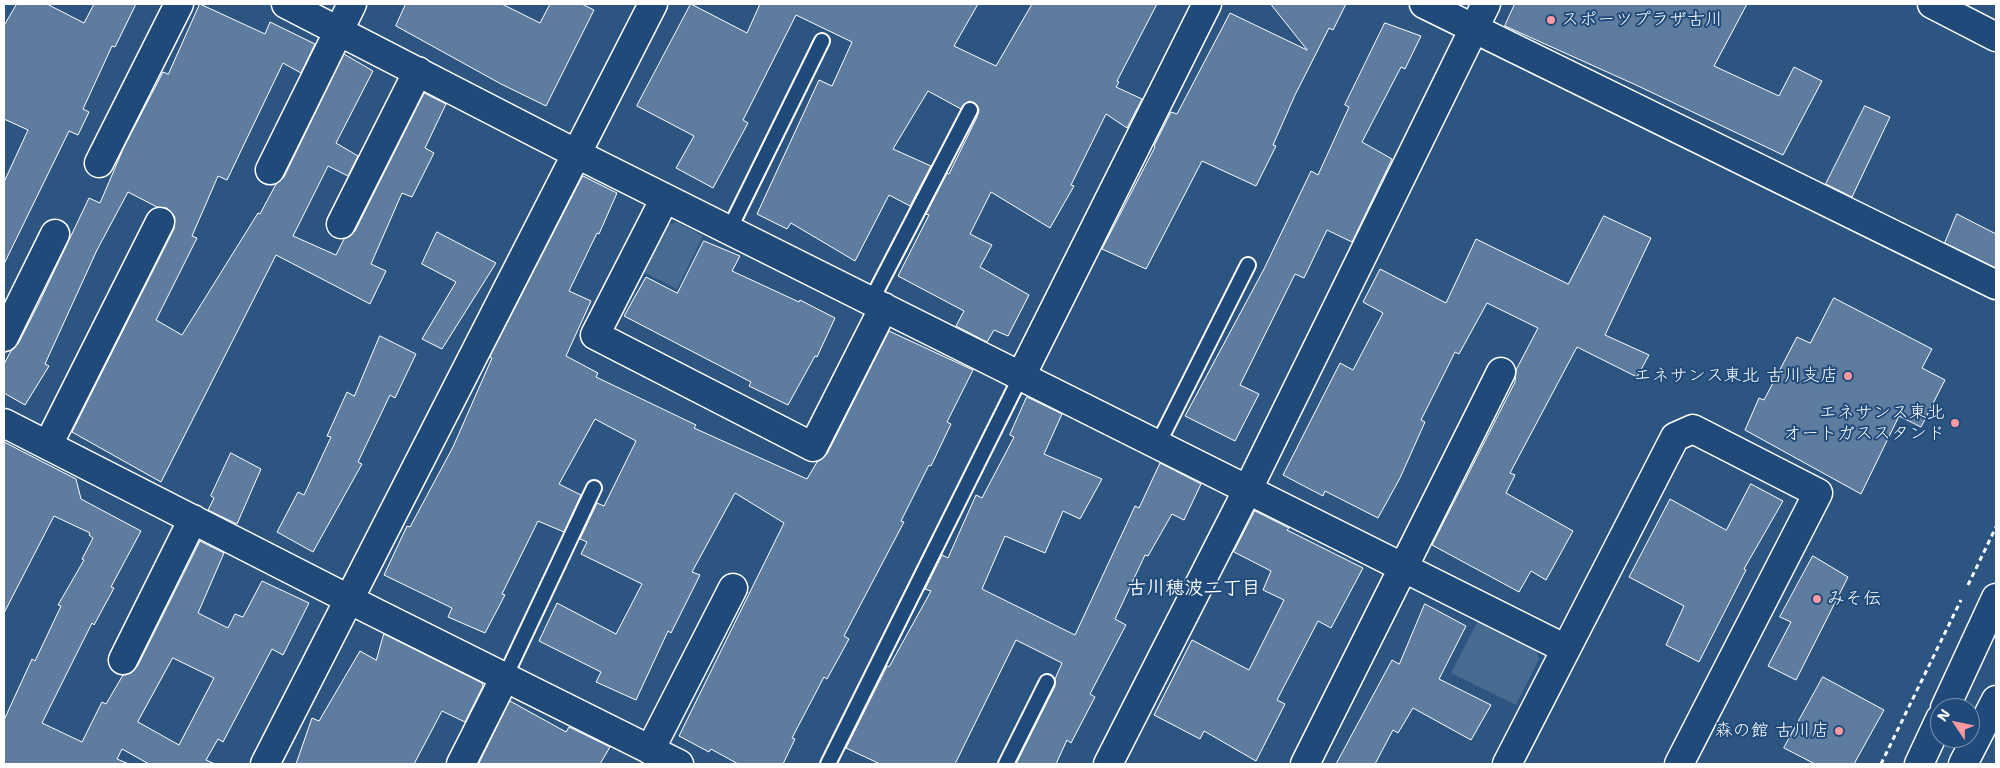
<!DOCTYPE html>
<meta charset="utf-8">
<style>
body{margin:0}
#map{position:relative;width:2000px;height:768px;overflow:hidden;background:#2c5582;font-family:"Shantell Sans",sans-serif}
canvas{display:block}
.frame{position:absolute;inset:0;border:5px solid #fff;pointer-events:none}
.north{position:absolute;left:1930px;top:698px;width:50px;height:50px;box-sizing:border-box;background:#1f4a7a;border:1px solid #7992af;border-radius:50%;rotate:304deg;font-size:14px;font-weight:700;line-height:20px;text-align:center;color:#fff}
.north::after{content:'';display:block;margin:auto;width:18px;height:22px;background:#ff9aa2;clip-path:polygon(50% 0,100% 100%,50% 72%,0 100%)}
</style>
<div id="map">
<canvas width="2000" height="768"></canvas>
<div class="frame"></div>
<div class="north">N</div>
</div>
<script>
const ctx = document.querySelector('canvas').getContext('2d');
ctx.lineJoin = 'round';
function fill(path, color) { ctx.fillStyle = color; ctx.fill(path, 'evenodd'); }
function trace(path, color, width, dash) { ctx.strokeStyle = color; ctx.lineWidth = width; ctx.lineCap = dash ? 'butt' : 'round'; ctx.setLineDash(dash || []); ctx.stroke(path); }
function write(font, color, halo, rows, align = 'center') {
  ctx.font = font + ' "Shantell Sans","Klee One",sans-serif'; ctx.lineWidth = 4; ctx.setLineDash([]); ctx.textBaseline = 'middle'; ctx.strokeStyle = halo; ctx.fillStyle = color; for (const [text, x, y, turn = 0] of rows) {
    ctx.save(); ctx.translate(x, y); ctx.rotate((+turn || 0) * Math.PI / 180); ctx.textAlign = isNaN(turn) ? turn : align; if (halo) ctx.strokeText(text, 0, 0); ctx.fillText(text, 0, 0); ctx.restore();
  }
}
const green = new Path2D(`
 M676 222 703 236 677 289 638 269 659 229Z
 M1482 613 1532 638 1539 659 1516 705 1451 673Z`);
const building = new Path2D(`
 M17 4H47L84 23 94 4H136L115 47 112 46 83 109 89 112 78 135 69 131 4 264V182L28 130 4 119V26Z
 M200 4 265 34 270 22 315 44 301 73 283 63 227 180 218 176 192 236 197 238 156 320 182 335 258 213 260 214 276 184 284 177 344 54 373 71 336 143 358 156 348 176 328 166 293 236 336 255 344 239 355 231 424 93 446 104 425 148 434 153 412 197 402 193 371 264 386 271 370 304 276 255 161 482 72 432 174 229 175 217 167 208 157 207 128 192 97 250 45 364 49 366 25 405 4 393V364L11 351 18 344 39 303 89 198 100 203 124 147 163 72 168 74Z
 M406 4H502L540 23 550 4H582L594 10 546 106 501 84 396 26Z
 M691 4 747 33 760 4H978L954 46 996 66 1032 4H1157L1117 81 1119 82 1116 87 1142 99 1127 128 1106 114 1071 185 1074 186 1050 228 991 192 970 234 992 245 980 267 1029 295 1008 336 994 330 987 342 956 326 964 311 898 276 929 215 926 214 947 173 949 174 977 117 979 110 977 105 969 101 961 109 928 91 893 149 931 166 910 206 889 195 855 261 791 223 787 229 757 214 819 80 832 86 852 42 796 15 743 120 748 123 713 188 676 168 694 136 637 106Z
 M1271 4H1346L1333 30 1329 28 1295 95 1273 145 1276 146 1256 186 1202 161 1146 269 1102 249 1155 147 1154 146 1171 112 1177 114 1230 13 1307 50Z
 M1515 4H1747L1714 66 1779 96 1794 67 1822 81 1783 155 1636 85 1505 26Z
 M1385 23 1421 36 1405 69 1401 67 1362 142 1392 159 1352 242 1327 230 1304 278 1295 274 1240 385 1259 394 1235 441 1185 416 1264 269 1311 171 1318 175 1349 107 1345 105Z
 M1865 106 1890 117 1852 197 1826 184Z
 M583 176 617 193 599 234 597 233 569 291 591 301 566 356 598 373 596 377 696 425 694 428 807 479 817 462 827 454 889 331 973 370 947 422 951 424 931 466 929 465 901 521 904 522 844 636 849 639 827 679 824 677 792 738 795 739 783 764H738L711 749 709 752 679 736 784 523 735 493 692 572 700 575 671 633 668 631 636 700 596 682 601 672 539 641 557 603 616 634 642 584 581 554 587 542 580 539 597 503 604 506 636 441 595 419 559 484 581 495 564 532 538 521 502 594 505 595 485 633 448 617 452 608 384 575 407 526 410 527 453 447 492 358 490 357Z
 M1957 214 1996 234V268L1945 243Z
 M1604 216 1651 238 1605 335 1649 355 1637 377 1577 347 1510 473 1515 475 1506 493 1573 531 1546 580 1531 571 1519 592 1432 545 1515 382 1516 370 1538 328 1487 303 1459 354 1455 352 1421 420 1425 422 1400 478 1378 518 1325 491 1323 496 1283 475 1340 363 1353 370 1383 313 1363 302 1380 269 1446 303 1476 239 1568 284Z
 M437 232 496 263 442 349 422 339 456 282 422 264Z
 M704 241 740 256 732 271 799 302 800 300 835 318 817 357 815 356 788 405 749 386 751 382 624 316 646 277 677 293Z
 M1834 298 1932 349 1922 368 1945 380 1921 427 1899 416 1861 494 1745 430 1759 398 1764 400 1797 337 1810 343Z
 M380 336 416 354 395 398 390 395 358 462 362 464 313 552 277 532 298 492 304 495 331 437 327 436 347 392 354 396Z
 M1027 397 1062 414 1044 454 1102 479 1080 519 1063 511 1045 553 1005 536 982 589 1075 635 1135 506 1139 508 1160 463 1201 484 1184 520 1172 514 1148 556 1145 555 1115 619 1126 625 1090 694 1095 697 1071 743 1067 740 1056 764H1016L1055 686V679L1062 663 1016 640 955 764H880L846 748 887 666 889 667 931 591 925 589 942 555 948 558 976 495 982 498 1014 437 1010 435Z
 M4 442 76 479 81 499 141 531 111 587 114 588 94 625 92 623 42 723 82 742 102 702 106 704 123 675 131 673 137 667 200 541 224 553 198 613 228 628 235 614 243 617 262 581 309 603 283 655 272 649 223 742 218 739 206 760 215 764H149L122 749 117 759 129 764H4V720L32 659 35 661 61 606 58 605 84 560 82 559 93 538 89 535 90 533 54 516 4 613ZM173 658 214 678 179 745 138 722Z
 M231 453 261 469 237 524 208 510 214 498 211 496Z
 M1751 484 1783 501 1744 569 1746 570 1699 662 1666 645 1684 606 1629 577 1670 499 1726 530Z
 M1255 511 1289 528 1287 530 1363 568 1331 628 1318 621 1277 700 1285 704 1256 761 1204 731 1200 739 1154 715 1192 640 1249 670 1284 600 1263 590 1271 571 1234 552Z
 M1813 556 1848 577 1796 680 1768 666 1791 622 1780 617Z
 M1425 604 1466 626 1439 679 1491 705 1471 740 1413 708 1398 733 1393 730 1375 764H1336L1392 660 1399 664Z
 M384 634 482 683 483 686 465 722 442 711 414 764H296L312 718 319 721 360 651 376 660Z
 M1823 677 1884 710 1854 764H1815L1784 748Z
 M510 701 566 732 569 727 610 747 600 764H479Z`);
const path = new Path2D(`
 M1968 585 1996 527
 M1881 764 1961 600`);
const service = new Path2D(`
 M729 230 822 41
 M871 301 970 110
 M1158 444 1248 265
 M505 677 594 488
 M828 764 1021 376
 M1006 764 1047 682`);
const minor = new Path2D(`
 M286 4 577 154 1566 649
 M1424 4 1996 285
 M99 163 179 4
 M270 170 352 4
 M665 198 595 335 813 447 884 307
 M341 224 418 71
 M4 337 55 234
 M1021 376 1207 4
 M4 423 372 611 679 764
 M48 445 160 222
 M123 660 193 519
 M650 750 733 588
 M265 764 653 4
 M461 764 505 677
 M1108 764 1248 489 1486 4
 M1305 764 1501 372
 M1507 764 1675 437 1693 429 1818 493 1679 764`);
const trunk = new Path2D(`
 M1932 4 1996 37
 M1945 708 1996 598
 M1919 764 1940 719
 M1963 764 1996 700`);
const markers = [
 [1551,20,5,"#ff9aa2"],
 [1848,376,5,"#ff9aa2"],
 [1955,423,5,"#ff9aa2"],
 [1817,599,5,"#ff9aa2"],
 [1839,731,5,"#ff9aa2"]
];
const poiNames = [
 ["スポーツプラザ古川",1561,20,"left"],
 ["エネサンス東北 古川支店",1838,376],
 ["エネサンス東北",1945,413],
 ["オートガススタンド",1945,434],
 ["みそ伝",1827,599,"left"],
 ["森の館 古川店",1829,731]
];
const neighbourhoodNames = [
 ["古川穂波二丁目",1194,589]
];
fill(green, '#486b92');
fill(building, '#5e7c9f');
trace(building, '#fff', 1);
trace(service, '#fff', 18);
trace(minor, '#fff', 31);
trace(trunk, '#fff', 31);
trace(path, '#fff', 3, [5, 4]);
trace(service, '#1f4a7a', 14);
trace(minor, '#1f4a7a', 28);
trace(trunk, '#1f4a7a', 28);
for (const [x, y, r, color] of markers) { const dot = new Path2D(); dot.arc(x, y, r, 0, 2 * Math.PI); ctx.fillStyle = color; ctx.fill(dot); trace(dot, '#1f4a7a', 2); }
write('18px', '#fff', '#1f4a7a', poiNames, 'right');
write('bold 19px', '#fff', '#1f4a7a', neighbourhoodNames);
</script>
